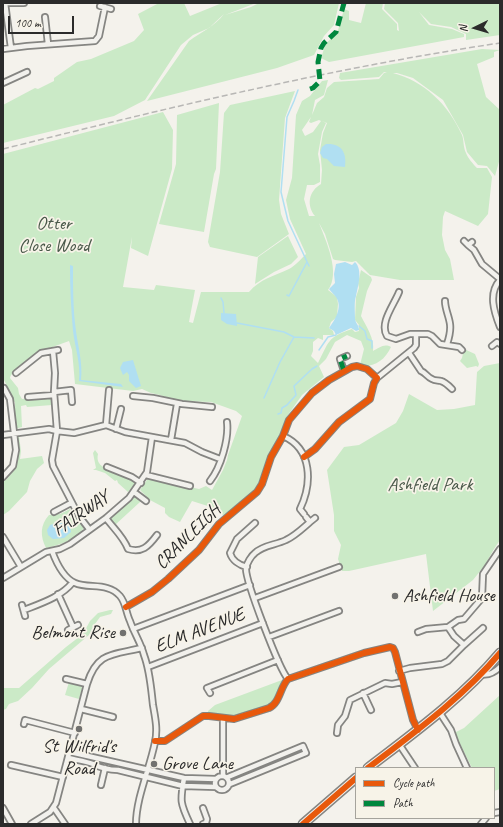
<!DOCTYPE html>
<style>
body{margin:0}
#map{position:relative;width:503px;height:827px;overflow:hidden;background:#f4f2ec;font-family:Caveat,sans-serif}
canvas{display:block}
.frame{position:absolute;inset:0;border:4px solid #2b2b2b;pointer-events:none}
.legend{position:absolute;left:355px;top:767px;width:140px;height:52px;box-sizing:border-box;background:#f7f3e8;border:1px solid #a5a39c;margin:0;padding:5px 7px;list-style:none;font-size:12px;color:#2b2b2b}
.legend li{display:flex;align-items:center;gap:8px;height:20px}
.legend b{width:20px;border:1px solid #a5a39c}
.north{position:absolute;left:455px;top:8px;width:40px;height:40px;-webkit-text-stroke:3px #f7f3e8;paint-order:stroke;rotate:265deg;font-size:11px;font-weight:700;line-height:16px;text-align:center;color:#2b2b2b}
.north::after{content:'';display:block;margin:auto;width:14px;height:18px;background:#2b2b2b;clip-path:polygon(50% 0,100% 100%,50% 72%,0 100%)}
.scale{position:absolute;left:8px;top:16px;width:66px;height:18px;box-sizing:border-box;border:2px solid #2b2b2b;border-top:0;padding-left:5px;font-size:12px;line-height:14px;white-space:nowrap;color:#2b2b2b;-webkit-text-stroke:3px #f7f3e8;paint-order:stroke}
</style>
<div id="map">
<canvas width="503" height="827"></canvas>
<div class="frame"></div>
<ul class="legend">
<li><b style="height:5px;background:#e8590c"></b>Cycle path</li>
<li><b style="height:5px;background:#00873e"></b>Path</li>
</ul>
<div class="north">N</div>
<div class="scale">100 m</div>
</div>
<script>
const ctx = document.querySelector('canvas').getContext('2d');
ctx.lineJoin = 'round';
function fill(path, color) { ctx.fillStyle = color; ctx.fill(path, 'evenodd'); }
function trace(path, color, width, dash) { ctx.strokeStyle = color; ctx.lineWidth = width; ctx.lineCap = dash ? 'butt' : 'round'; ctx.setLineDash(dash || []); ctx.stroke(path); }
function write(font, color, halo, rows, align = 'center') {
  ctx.font = font + ' Caveat,sans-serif'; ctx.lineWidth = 3.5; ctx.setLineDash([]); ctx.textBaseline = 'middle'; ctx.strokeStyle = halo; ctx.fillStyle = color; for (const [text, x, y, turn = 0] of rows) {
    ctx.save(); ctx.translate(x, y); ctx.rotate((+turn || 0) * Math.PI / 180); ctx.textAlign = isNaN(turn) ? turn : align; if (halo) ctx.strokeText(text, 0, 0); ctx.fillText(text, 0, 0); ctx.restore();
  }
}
const green = new Path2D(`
 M159 3H184L190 16 222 3H256L225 15 251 7 259 3H339L334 25 324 36 314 55 277 68 147 101 189 41C201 32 215 26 224 14L209 28 193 35 181 45 145 100 114 116 3 143V105L35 88 38 89 54 81V78L77 62 91 59 134 41 144 30 138 14Z
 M366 3H383L382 9 397 24V30L399 31 398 23 384 9 385 3H500V35L466 40V34L451 27 431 24 419 12 429 25 452 29 464 34V37L329 62 321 58 326 43 337 34 344 9 349 11V20L361 23Z
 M482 49 500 50 494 52V57L477 64 486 97 500 110V158L495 176 487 166 478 165 467 152 463 135 443 100 413 78 397 73H393C424 81 448 104 462 135 464 140 463 147 466 153 468 158 473 164 477 168H487L492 177 488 214 478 226 445 211 443 217 442 235 445 250 450 259 454 280H400L370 275 356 261 352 262 335 260 333 259 325 234 319 223C326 241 341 273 328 290L337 297 338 304 337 317 331 322 329 328 333 331 334 335H323V340L318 338 313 342V351L311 356 318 363C329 342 327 337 352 329L355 332 359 331V325L355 320 356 297 359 288 358 283 361 270 371 277 372 280 367 291 361 316C366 326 375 339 373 351 379 348 384 343 391 347 385 360 375 367 361 366L360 365 364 349 361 341 347 335 335 342 326 359 319 366 324 377 302 395 288 415 280 434 269 456 260 485 255 492 230 513 223 515 211 507 192 501 180 522 169 517 165 513V508L150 500 140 490 149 477 161 480 168 484 170 483 172 485 174 483 175 485 180 487 181 485 199 489 206 486 212 490 223 470 227 460 228 455 242 416 236 411 211 402 177 401 160 395 151 393 142 389 133 391 75 384 72 350 69 341 36 353 11 375 10 378 18 388 19 394 22 399 51 397 52 405 27 407 26 405 21 406 22 427 15 429V402L13 401 10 392 3 378V154L163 112 173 130 172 169 148 256 131 248 132 237 123 287 154 290 156 285 195 290 189 322 193 323 201 292H249C260 279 274 276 289 269 295 266 301 259 306 254L290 219 286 200 292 178 296 115 302 101 310 96 322 81 328 80 324 95 315 100 312 115 317 103 324 97 327 88 334 82 379 79 384 73 387 72H384L379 77 341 80 339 78 340 73ZM311 117 309 122 311 123 319 120 321 121 313 132 305 136 302 130ZM322 121 327 123 323 133 320 150 322 170 321 184C309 191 306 205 315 216H309L304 199 307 185H314L320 182V165L318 154 322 132 326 123Z
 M295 91 285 118 279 200 281 214 289 234 257 257 210 247 208 242 220 172 224 113 230 105Z
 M219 103 216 169 214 174 204 232 159 224 176 164 177 115Z
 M288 236 298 257 291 264 274 272 255 284 258 257Z
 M464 349 475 354 479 364 478 367 476 366 467 368 460 361 462 358Z
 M500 363V540L494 549 485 565 473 580 433 611 426 554 349 571H342L338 559 341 545 334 531V515L327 470 344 447 359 445 396 423 403 411 409 394 437 410 454 409 475 405 477 372 484 366Z
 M16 436H19L21 451 20 459 42 456 44 463 37 469 30 481 27 492 9 511 3 515V480H6C19 467 19 453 16 436Z
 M95 450 98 454C95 467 108 469 118 473V475L120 476 121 475 131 478 136 482 128 492 118 483 117 480 115 481 105 473 96 470H93L96 468 93 453Z
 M134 496 141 500 140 502 115 525 111 519V517Z
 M70 509 84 528C75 540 60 545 46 548 40 536 40 525 49 515L60 514Z
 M110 610H113L111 614 100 617 95 624 89 635 49 669 32 688 18 701 9 704 6 709 3 710V688H19L66 647 83 634 90 621 98 613Z
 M282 680 283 682 273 702 270 706 231 718 208 714V711L215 705Z
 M69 682 81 685 82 688 79 699 65 695Z
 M500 695V789L494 791V768H472L456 736V732L464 728Z`);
const water = new Path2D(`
 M326 144C342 143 347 153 345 167L334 166 327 159 323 158 320 153 322 147Z
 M345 262 352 265 355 262C363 270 358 286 356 296 354 302 355 311 355 318 355 323 359 325 359 330L356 331 351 328 336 335 334 331 329 328C335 320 343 307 336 297 334 294 331 292 329 289L335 283 334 274 336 264Z
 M70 265 73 266C73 288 73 309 76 331 78 347 83 363 81 380L121 384 123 387 79 381C81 364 75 348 73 331 71 309 70 287 70 265Z
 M221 313 236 314 237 326 227 324 221 320Z
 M133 360 141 386 136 388 129 381V375L127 372 123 375 120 368 123 362Z
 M56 523H63L70 526 71 532 64 538 53 539 48 535 47 530 50 525Z`);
const stream = new Path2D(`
 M298 90 294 101 287 117 281 192 288 221 309 266
 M287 295 289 296 307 262
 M221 298 223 302 224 313
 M237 323 284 332 294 337
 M359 326 365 331 367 339 372 341V348
 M319 350 328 337 336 335
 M264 398 280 362 294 337 314 338
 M278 414 281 413 282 408 287 405 296 395 294 386 312 369 317 366`);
const minor = new Path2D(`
 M3 3H24
 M5 3 11 48
 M100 6 111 9
 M45 17 48 44
 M3 49 27 46 95 41 99 36 105 7
 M3 83 27 72
 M464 241 468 245 472 242
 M468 245 474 250 482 264 500 279
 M500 280C488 293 494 312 500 327
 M399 292C394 305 379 323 387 336L396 339 410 334H428L432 336 440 344 459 347 462 350
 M445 301C445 309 449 316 450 324 451 331 449 338 447 344
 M492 346 497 342 500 344
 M53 351 55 373 54 392 57 431 52 460 53 466 79 516 89 529
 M409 353 421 371C426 373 427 377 432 379 435 381 438 380 441 381 445 382 449 386 452 389
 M344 371 340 359 347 356
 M16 373 41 353 58 350
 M377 378 414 348 416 345V334
 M54 392 71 390 72 402
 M133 396 153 398 182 404 212 407
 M28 397 54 395
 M106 425 109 390
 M116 429 121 409
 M3 435 49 429 57 431 74 433 106 425 125 432 185 443 202 452 220 459
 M283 436C313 449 312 484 300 509L304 514
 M171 440 177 404
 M107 467 132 477 141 483
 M146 475 190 486
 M3 477 13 466 16 450 10 399 4 388
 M210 481C221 467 229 439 227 422
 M134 492 146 501
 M54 512 71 503
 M106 518C113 528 123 536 128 549 142 553 148 547 157 535
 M310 522 315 518
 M3 537 21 567
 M52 551C56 562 64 578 75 583 89 589 108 582 120 596 126 603 126 613 130 621 134 633 141 643 144 655 150 671 151 688 153 705 155 717 158 729 155 742 150 768 136 798 136 824
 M247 567C239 565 232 560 230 553L237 539 255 523
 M3 578 46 552 60 549 70 544 106 518 129 498 147 472 152 437
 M58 594 73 627
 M255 598 339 567
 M22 605 25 616
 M126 607 152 592 168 579 199 550 219 524 257 492 262 484 271 457 283 436 289 420 312 393 329 380 352 367 357 366 367 369 377 378 374 383 370 399 339 422 315 449 304 457
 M24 610C42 603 61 597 73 582
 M133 629 250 585
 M68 630 78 625
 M418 632 426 629 448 627
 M269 637 339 611
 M464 645 483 628
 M148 667 263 623
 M399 671 410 668 442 664 448 661 464 645 454 636 448 627 458 620 464 619 482 598 483 574 500 549
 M481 674C489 676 495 672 500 667
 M66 679 87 684
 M288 679C279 669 245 580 246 568 247 563 251 556 255 553 263 545 276 545 286 540 295 536 303 528 310 522L306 517
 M210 693 207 688 278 660
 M363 693 371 710
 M81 709 113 717
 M440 713 451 730 456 744 467 768
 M223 718V775
 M24 724 25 720 75 733
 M337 733 338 725 345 716 350 700 385 683 392 684 402 682
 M155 741H165L203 716H209L234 719 269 708C280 703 280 687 288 679L364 653 390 647 393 648 395 652 413 720 418 730
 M399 744 415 768
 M70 752 184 778 216 779
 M68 758C76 760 85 761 93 764 101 768 109 770 118 770L183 786 216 787
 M11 765 63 777
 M215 783a7 7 0 1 1 14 0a7 7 0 1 1-14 0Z
 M228 777 303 746 306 753 230 784
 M184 778C180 801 180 803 190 824
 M101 785 105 768
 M3 808 12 824
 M54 808 65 824
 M494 813 500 812
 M31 824 50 812 56 803 87 684C97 652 112 655 142 648
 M203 824 206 823 207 819 203 808
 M481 824 486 818`);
const trunk = new Path2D(`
 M368 768C415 732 462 698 500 653
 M303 824 356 778`);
const rail = new Path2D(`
 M3 149C167 108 332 68 500 43`);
const quiet = new Path2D(`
 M310 89 313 88 320 81 318 62 321 48 324 43 336 32 344 3
 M344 371 340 359 347 356`);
const cycleway = new Path2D(`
 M126 607 152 592 168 579 199 550 219 524 257 492 262 484 271 457 283 436 289 420 312 393 329 380 352 367 357 366 367 369 377 378 374 383 370 399 339 422 315 449 304 457
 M155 741H165L203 716H209L234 719 269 708C280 703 280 687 288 679L364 653 390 647 393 648 395 652 413 720 418 730
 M368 768C415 732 462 698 500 653
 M303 824 356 778`);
const markers = [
 [395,596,4,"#71716f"],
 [123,633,4,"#71716f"],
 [79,729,4,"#71716f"],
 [154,764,4,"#71716f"]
];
const parkNames = [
 ["Otter",54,224],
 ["Close Wood",54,246],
 ["Ashfield Park",430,485]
];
const streetNames = [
 ["FAIRWAY",81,514,-35],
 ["CRANLEIGH",188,537,-45],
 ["ELM AVENUE",200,631,-21]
];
const poiNames = [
 ["Ashfield House",403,596],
 ["Belmont Rise",115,633,"right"],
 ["St Wilfrid's",79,747,"center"],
 ["Road",79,769,"center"],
 ["Grove Lane",162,764]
];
fill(green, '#cbeac7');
fill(water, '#b0dff2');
trace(stream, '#b0dff2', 1.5);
trace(minor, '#858582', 8);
trace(trunk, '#858582', 11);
trace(minor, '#f2f1ed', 4.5);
trace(trunk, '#f2f1ed', 8);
trace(rail, '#b8b7b5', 1.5, [6, 3]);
trace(quiet, '#00873e', 5, [10, 5]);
trace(cycleway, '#e8590c', 6);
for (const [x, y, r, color] of markers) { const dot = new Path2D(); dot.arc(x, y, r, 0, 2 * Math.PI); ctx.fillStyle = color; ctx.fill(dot); trace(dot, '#f7f3e8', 1.5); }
write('19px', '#4a594a', '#f7f3e8', parkNames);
write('19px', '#2b2b2b', '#f7f3e8', streetNames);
write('19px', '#2b2b2b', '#f7f3e8', poiNames, 'left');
</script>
